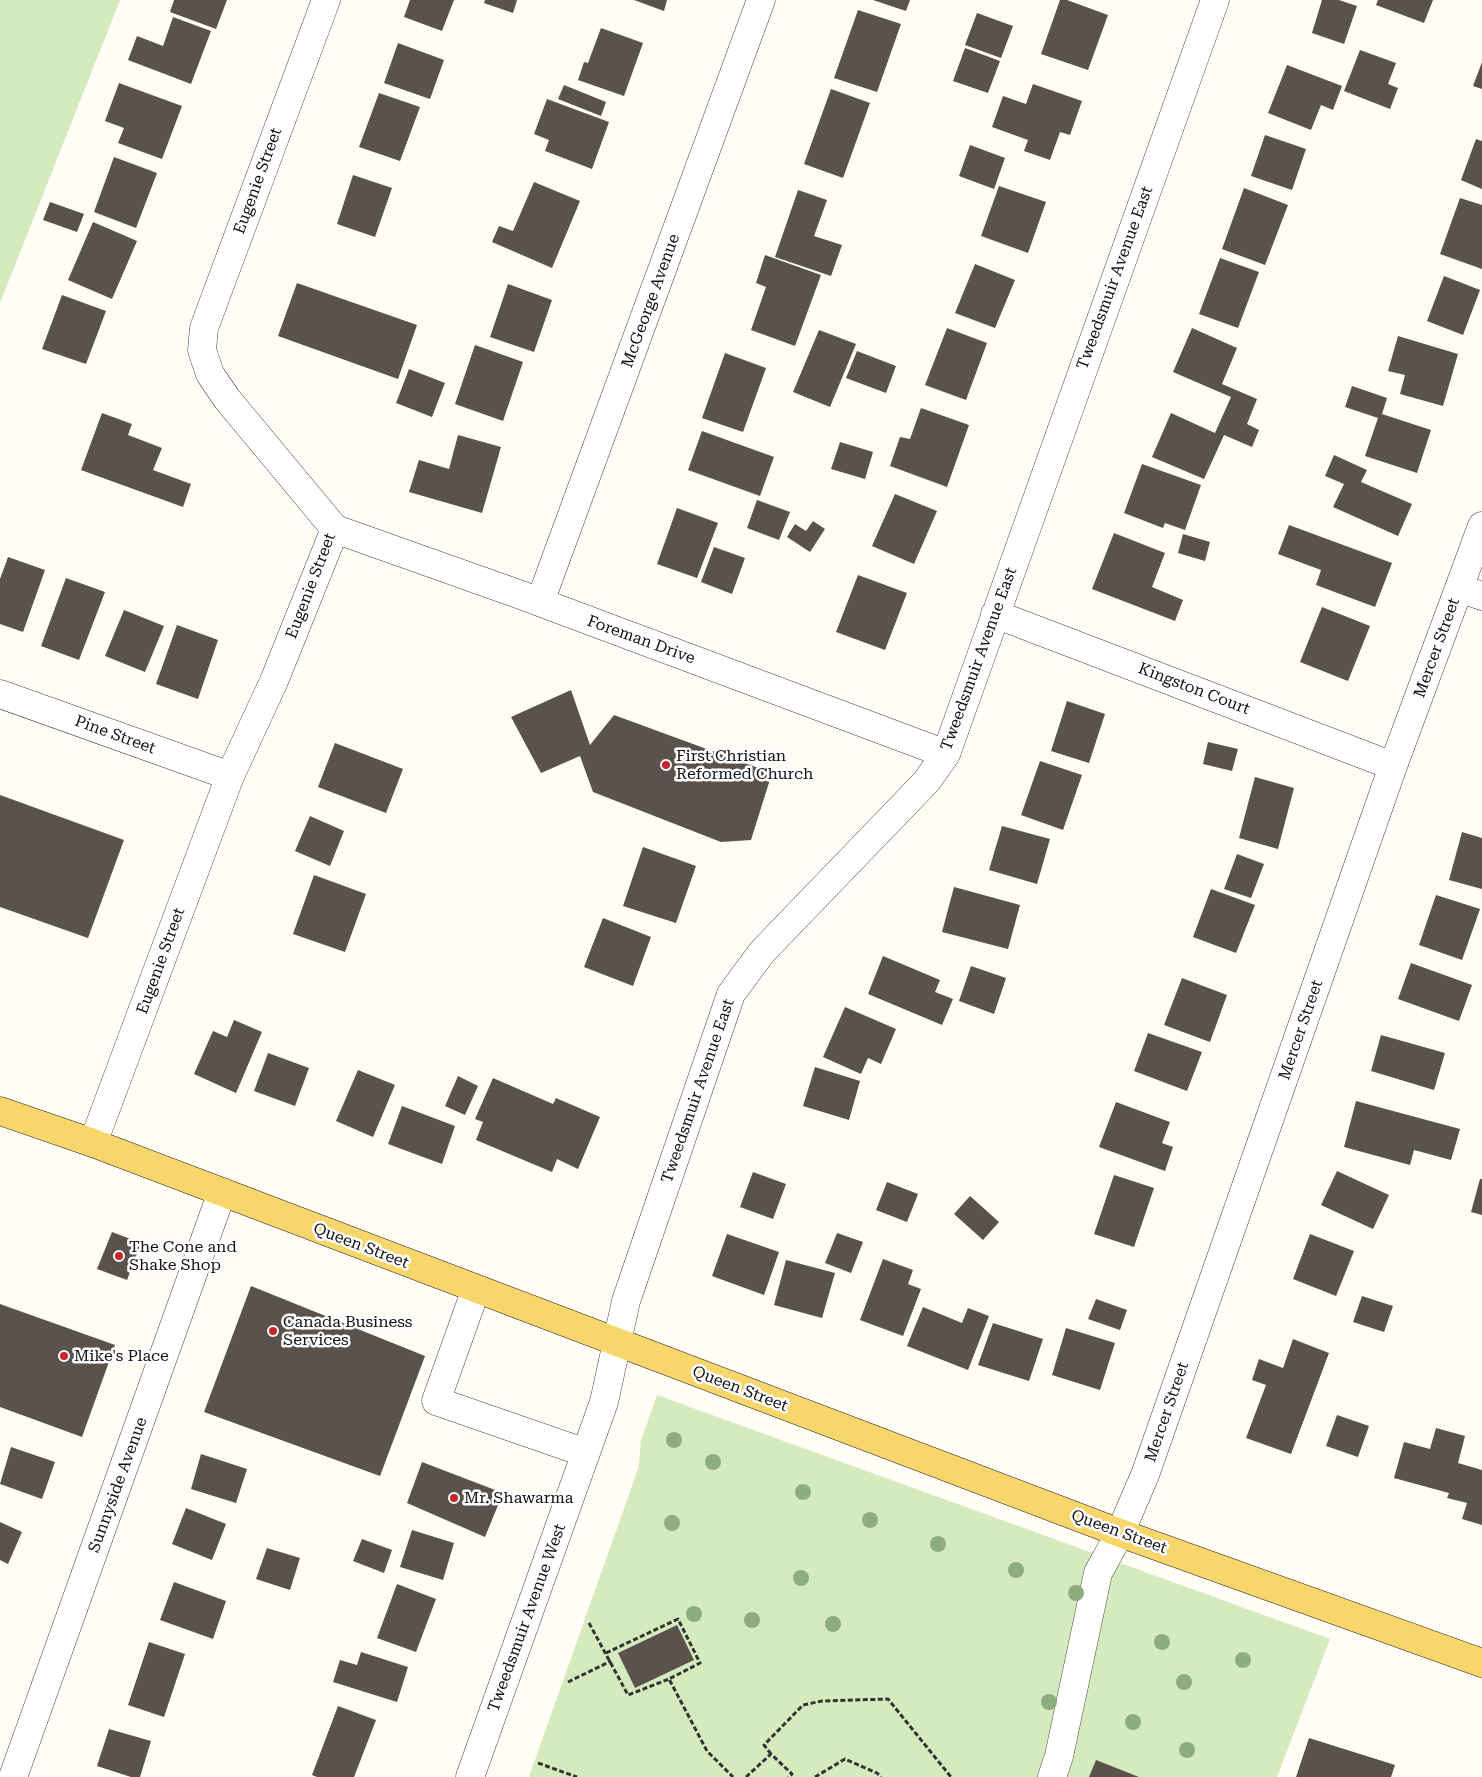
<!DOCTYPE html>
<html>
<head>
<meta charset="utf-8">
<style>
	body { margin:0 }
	canvas { display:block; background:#fffdf5 }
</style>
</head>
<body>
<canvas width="1482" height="1777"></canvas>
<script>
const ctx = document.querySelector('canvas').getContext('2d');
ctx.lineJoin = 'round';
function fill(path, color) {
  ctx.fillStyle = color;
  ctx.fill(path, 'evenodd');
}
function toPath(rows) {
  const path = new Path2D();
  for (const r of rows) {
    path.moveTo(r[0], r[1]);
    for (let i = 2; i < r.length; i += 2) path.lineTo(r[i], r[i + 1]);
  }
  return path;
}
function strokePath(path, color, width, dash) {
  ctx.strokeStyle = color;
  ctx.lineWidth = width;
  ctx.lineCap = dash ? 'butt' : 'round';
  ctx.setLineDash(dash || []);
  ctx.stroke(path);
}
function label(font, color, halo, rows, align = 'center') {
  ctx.font = font + ' "Roboto Serif",serif';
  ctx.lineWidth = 5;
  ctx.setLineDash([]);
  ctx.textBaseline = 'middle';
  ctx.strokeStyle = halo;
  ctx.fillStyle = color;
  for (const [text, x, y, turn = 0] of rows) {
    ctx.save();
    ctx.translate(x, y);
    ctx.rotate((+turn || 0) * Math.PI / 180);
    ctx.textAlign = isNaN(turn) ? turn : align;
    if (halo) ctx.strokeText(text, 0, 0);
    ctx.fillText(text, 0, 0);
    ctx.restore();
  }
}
const green = toPath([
	[0,0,120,0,0,303],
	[657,1395,1330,1639,1277,1777,529,1777,639,1466,641,1440]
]);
const building = toPath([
	[174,0,227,0,216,29,170,12],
	[410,0,454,0,442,31,404,17],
	[485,0,517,0,513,13,484,3],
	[634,0,667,0,664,11],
	[873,0,910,0,906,11],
	[1060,0,1067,0,1108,15,1088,70,1041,54],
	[1322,0,1339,0,1357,6,1344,44,1312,33],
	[1378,0,1433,0,1424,23,1376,5],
	[858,10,901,24,877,92,834,78],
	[977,13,1013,26,1001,58,965,45],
	[173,17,211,31,191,84,128,60,137,36,163,46],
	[601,28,643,43,624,96,578,80,584,62,588,63],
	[398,43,444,60,430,99,384,83],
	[965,48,1000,61,988,93,953,81],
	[1360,50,1396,63,1388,84,1398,88,1390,109,1344,91],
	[1482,62,1482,89,1473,86],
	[1287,65,1342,86,1333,110,1321,105,1311,130,1268,113],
	[119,83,182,106,162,159,118,143,124,128,105,121],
	[1033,84,1082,101,1070,135,1060,132,1050,160,1024,151,1028,140,992,127,1003,96,1026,104],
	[564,85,606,102,601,116,558,99],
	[831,89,870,103,843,178,804,164],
	[379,93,420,107,400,161,359,147],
	[547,99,609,122,592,169,545,151,549,140,534,134],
	[1265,135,1306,149,1292,190,1251,176],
	[1476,139,1482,141,1482,189,1461,180],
	[970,145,1005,158,994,189,959,176],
	[114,157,157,173,136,228,94,212],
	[353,175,392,188,375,237,337,224],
	[534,182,580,201,552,268,492,242,499,226,513,231],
	[999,186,1046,202,1028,253,981,236],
	[1244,188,1288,205,1265,265,1222,249],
	[798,190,827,200,814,236,842,245,831,276,775,257],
	[1460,198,1482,205,1482,269,1440,254],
	[50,202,84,214,77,232,43,220],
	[93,222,137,241,112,299,68,280],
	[765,255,821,275,795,346,751,330,766,287,756,283],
	[1220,258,1259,272,1238,328,1199,314],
	[975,264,1015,280,995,328,955,313],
	[1444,276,1480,290,1463,335,1427,321],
	[297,283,417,325,398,379,278,336],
	[508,284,552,300,534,352,490,337],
	[62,295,106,311,86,364,42,349],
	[947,328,987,343,966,400,925,385],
	[1192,328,1237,348,1222,384,1257,399,1247,424,1259,430,1252,447,1224,435,1204,479,1152,457,1171,413,1215,433,1231,397,1173,372],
	[819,330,856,344,830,407,793,392],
	[1398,336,1458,354,1443,406,1400,394,1405,375,1388,371],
	[475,345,523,362,503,421,455,404],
	[857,351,896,366,886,393,846,378],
	[725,353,766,368,743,432,702,418],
	[409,369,445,383,432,417,396,403],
	[1352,386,1387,398,1382,414,1431,430,1417,473,1365,456,1378,418,1345,407],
	[921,408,969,425,947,487,890,466,900,437,910,439],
	[102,413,132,424,128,435,162,448,153,470,191,484,183,507,81,470],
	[702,431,774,457,760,496,688,470],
	[458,435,501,447,482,513,409,492,419,460,449,469],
	[840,442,873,452,865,479,831,469],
	[1334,455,1367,470,1361,482,1412,504,1398,536,1333,507,1344,484,1325,476],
	[1142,464,1201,485,1185,530,1165,523,1163,528,1124,513],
	[895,494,937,511,914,564,872,546],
	[757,500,790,512,779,540,747,528],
	[677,508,718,523,697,578,657,564],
	[813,521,825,529,810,552,787,537,795,524,806,531],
	[1289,525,1392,563,1375,607,1316,585,1321,570,1278,554],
	[1114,533,1165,553,1152,587,1183,600,1175,621,1092,589],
	[1183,534,1210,542,1205,561,1178,553],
	[714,547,745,558,732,594,701,582],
	[8,557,45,570,23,632,0,624,0,579],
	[858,575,907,593,885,650,836,632],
	[66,578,105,592,79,660,41,646],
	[1322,607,1370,626,1348,681,1300,662],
	[124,610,164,626,145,672,105,656],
	[177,625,218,640,198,699,156,684],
	[571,690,590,745,614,715,772,773,751,840,721,842,593,792,580,756,541,773,511,717],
	[1067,701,1105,714,1089,763,1051,751],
	[1208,742,1238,749,1232,771,1203,764],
	[335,743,403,769,386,813,318,787],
	[1040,761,1082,775,1063,830,1021,815],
	[1255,777,1294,788,1278,849,1239,838],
	[0,795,124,840,88,938,0,907],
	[310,816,344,831,330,866,295,851],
	[1002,826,1050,839,1037,884,989,870],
	[1462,832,1482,838,1482,889,1449,880],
	[643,847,696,866,676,923,623,906],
	[1237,854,1264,864,1251,898,1224,889],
	[314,875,366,894,345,952,293,934],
	[954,887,1020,905,1008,949,942,932],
	[1211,889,1255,905,1236,953,1193,937],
	[1436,895,1480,909,1462,960,1419,945],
	[603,918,651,937,633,986,584,967],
	[883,956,940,980,935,992,953,999,942,1025,868,994],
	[1411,963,1472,985,1459,1021,1398,999],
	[971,966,1006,978,994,1014,959,1001],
	[1182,978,1227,995,1210,1042,1164,1025],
	[845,1007,896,1029,881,1064,868,1058,861,1074,823,1057],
	[234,1020,262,1032,236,1093,194,1074,213,1031,227,1037],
	[1148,1033,1202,1052,1187,1091,1134,1071],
	[1381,1035,1445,1053,1434,1090,1371,1071],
	[268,1053,309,1068,295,1106,254,1091],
	[815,1067,860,1081,849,1120,803,1106],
	[358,1070,395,1085,373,1137,336,1121],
	[458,1076,478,1086,465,1115,445,1106],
	[493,1078,553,1104,556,1098,600,1117,578,1169,557,1159,552,1172,476,1140,483,1122,475,1119],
	[1356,1101,1460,1129,1451,1160,1414,1150,1410,1165,1344,1147],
	[1116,1102,1170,1122,1162,1143,1173,1147,1165,1171,1099,1147],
	[402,1106,455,1126,442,1164,388,1144],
	[1337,1171,1389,1195,1373,1229,1321,1205],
	[753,1172,786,1184,773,1219,740,1207],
	[1114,1175,1154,1188,1134,1247,1094,1234],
	[1480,1179,1482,1179,1482,1215,1471,1212],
	[887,1182,918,1194,907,1222,876,1210],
	[970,1196,999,1222,983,1240,954,1214],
	[112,1232,141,1243,127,1280,97,1269],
	[837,1233,863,1242,851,1273,825,1263],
	[727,1234,779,1252,764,1295,712,1276],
	[1310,1234,1354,1251,1336,1296,1293,1279],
	[883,1259,913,1270,908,1284,921,1289,903,1336,860,1320],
	[786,1260,835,1273,822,1318,774,1305],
	[251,1286,425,1356,380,1476,204,1412],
	[1362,1296,1393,1306,1384,1332,1353,1322],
	[1096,1299,1127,1310,1120,1330,1088,1319],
	[0,1304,115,1345,82,1437,0,1407],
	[923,1307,962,1323,968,1308,989,1316,968,1370,907,1346],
	[993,1323,1043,1339,1029,1381,978,1365],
	[1066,1328,1115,1343,1100,1390,1052,1375],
	[1293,1339,1329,1353,1291,1454,1246,1438,1266,1385,1252,1380,1259,1359,1283,1368],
	[1337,1415,1369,1426,1358,1457,1326,1446],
	[1436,1428,1465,1436,1458,1463,1482,1470,1482,1525,1462,1519,1467,1503,1447,1498,1449,1493,1394,1478,1404,1442,1430,1449],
	[11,1447,55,1462,42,1499,0,1484],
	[201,1454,247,1469,236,1503,191,1489],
	[422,1462,503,1493,485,1537,407,1503],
	[186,1508,226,1524,212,1560,172,1544],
	[0,1522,22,1532,8,1564,0,1560],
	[412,1530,454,1543,443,1580,400,1567],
	[362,1539,392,1550,384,1573,353,1561],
	[267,1548,300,1558,290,1590,256,1579],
	[174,1582,226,1601,213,1639,160,1620],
	[397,1584,436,1599,416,1652,377,1638],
	[677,1625,694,1660,635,1688,618,1653],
	[149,1642,185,1654,164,1717,128,1705],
	[361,1652,408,1667,397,1702,333,1682,340,1660,357,1665],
	[338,1706,376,1720,354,1777,317,1777,312,1775],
	[109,1729,151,1741,140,1777,131,1777,97,1766],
	[1309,1738,1395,1765,1391,1777,1296,1777],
	[1096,1760,1139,1777,1089,1777]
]);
const path = toPath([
	[589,1623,628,1695,669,1679],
	[606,1653,678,1619,700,1663,669,1679,707,1751,733,1777],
	[568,1682,611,1661],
	[771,1754,764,1745,803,1705,822,1701,888,1699,951,1777],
	[538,1763,577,1777],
	[746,1777,771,1754,792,1774,788,1777],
	[815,1777,845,1759,877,1773,881,1777]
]);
const minor = toPath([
	[326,0,204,328,202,350,210,374,227,399,335,529,521,595,946,754],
	[1459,588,1482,596],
	[540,602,761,0],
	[995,614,1393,766],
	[0,694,230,776],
	[93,1143,230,776,274,681,335,529],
	[476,1289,436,1401,586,1453],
	[13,1777,222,1192],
	[470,1777,604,1402,626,1301,731,994,762,952,926,782,946,754,1215,0],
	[1052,1777,1059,1756,1098,1573,1120,1533,1145,1475,1393,766,1482,526]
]);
const major = toPath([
	[0,1111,93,1143,1120,1533,1482,1663]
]);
const trees = [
	[674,1440],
	[713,1462],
	[803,1492],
	[870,1520],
	[672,1523],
	[938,1544],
	[1016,1570],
	[801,1578],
	[1076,1593],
	[694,1614],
	[752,1620],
	[833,1624],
	[1162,1642],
	[1243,1660],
	[1184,1682],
	[1049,1702],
	[1133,1722],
	[1187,1750]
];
const markers = [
	[666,765,5,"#c4262e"],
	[119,1256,5,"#c4262e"],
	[273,1331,5,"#c4262e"],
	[64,1356,5,"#c4262e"],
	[454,1498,5,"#c4262e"]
];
const streetNames = [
	["Eugenie Street",258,181,-70],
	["Tweedsmuir Avenue East",1115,278,-70],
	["McGeorge Avenue",651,301,-70],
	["Eugenie Street",311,586,-69],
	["Foreman Drive",641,640,20],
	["Mercer Street",1437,648,-70],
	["Tweedsmuir Avenue East",979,659,-70],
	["Kingston Court",1194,689,21],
	["Pine Street",115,735,20],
	["Eugenie Street",161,961,-70],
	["Mercer Street",1301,1030,-71],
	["Tweedsmuir Avenue East",698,1091,-71],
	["Queen Street",361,1246,21],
	["Queen Street",740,1389,21],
	["Mercer Street",1167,1412,-71],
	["Sunnyside Avenue",118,1485,-70],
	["Queen Street",1119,1532,20],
	["Tweedsmuir Avenue West",527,1618,-70]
];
const poiNames = [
	["First Christian",676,756],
	["Reformed Church",676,774],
	["The Cone and",129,1247],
	["Shake Shop",129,1265],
	["Canada Business",283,1322],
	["Services",283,1340],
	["Mike's Place",74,1356],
	["Mr. Shawarma",464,1498]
];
fill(green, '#d5ebbd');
fill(building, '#5a524d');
strokePath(minor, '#444', 29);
strokePath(major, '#222', 29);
strokePath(path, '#333', 3, [5, 2.5]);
strokePath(minor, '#fff', 28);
strokePath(major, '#f9d66b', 28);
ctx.fillStyle = '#8dad7f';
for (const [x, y] of trees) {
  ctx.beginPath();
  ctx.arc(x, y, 8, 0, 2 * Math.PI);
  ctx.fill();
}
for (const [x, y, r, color] of markers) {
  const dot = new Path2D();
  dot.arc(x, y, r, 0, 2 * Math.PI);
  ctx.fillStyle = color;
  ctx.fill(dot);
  strokePath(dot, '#fff', 2);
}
label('16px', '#111', '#fff', streetNames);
label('16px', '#111', '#fff', poiNames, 'left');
</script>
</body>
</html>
